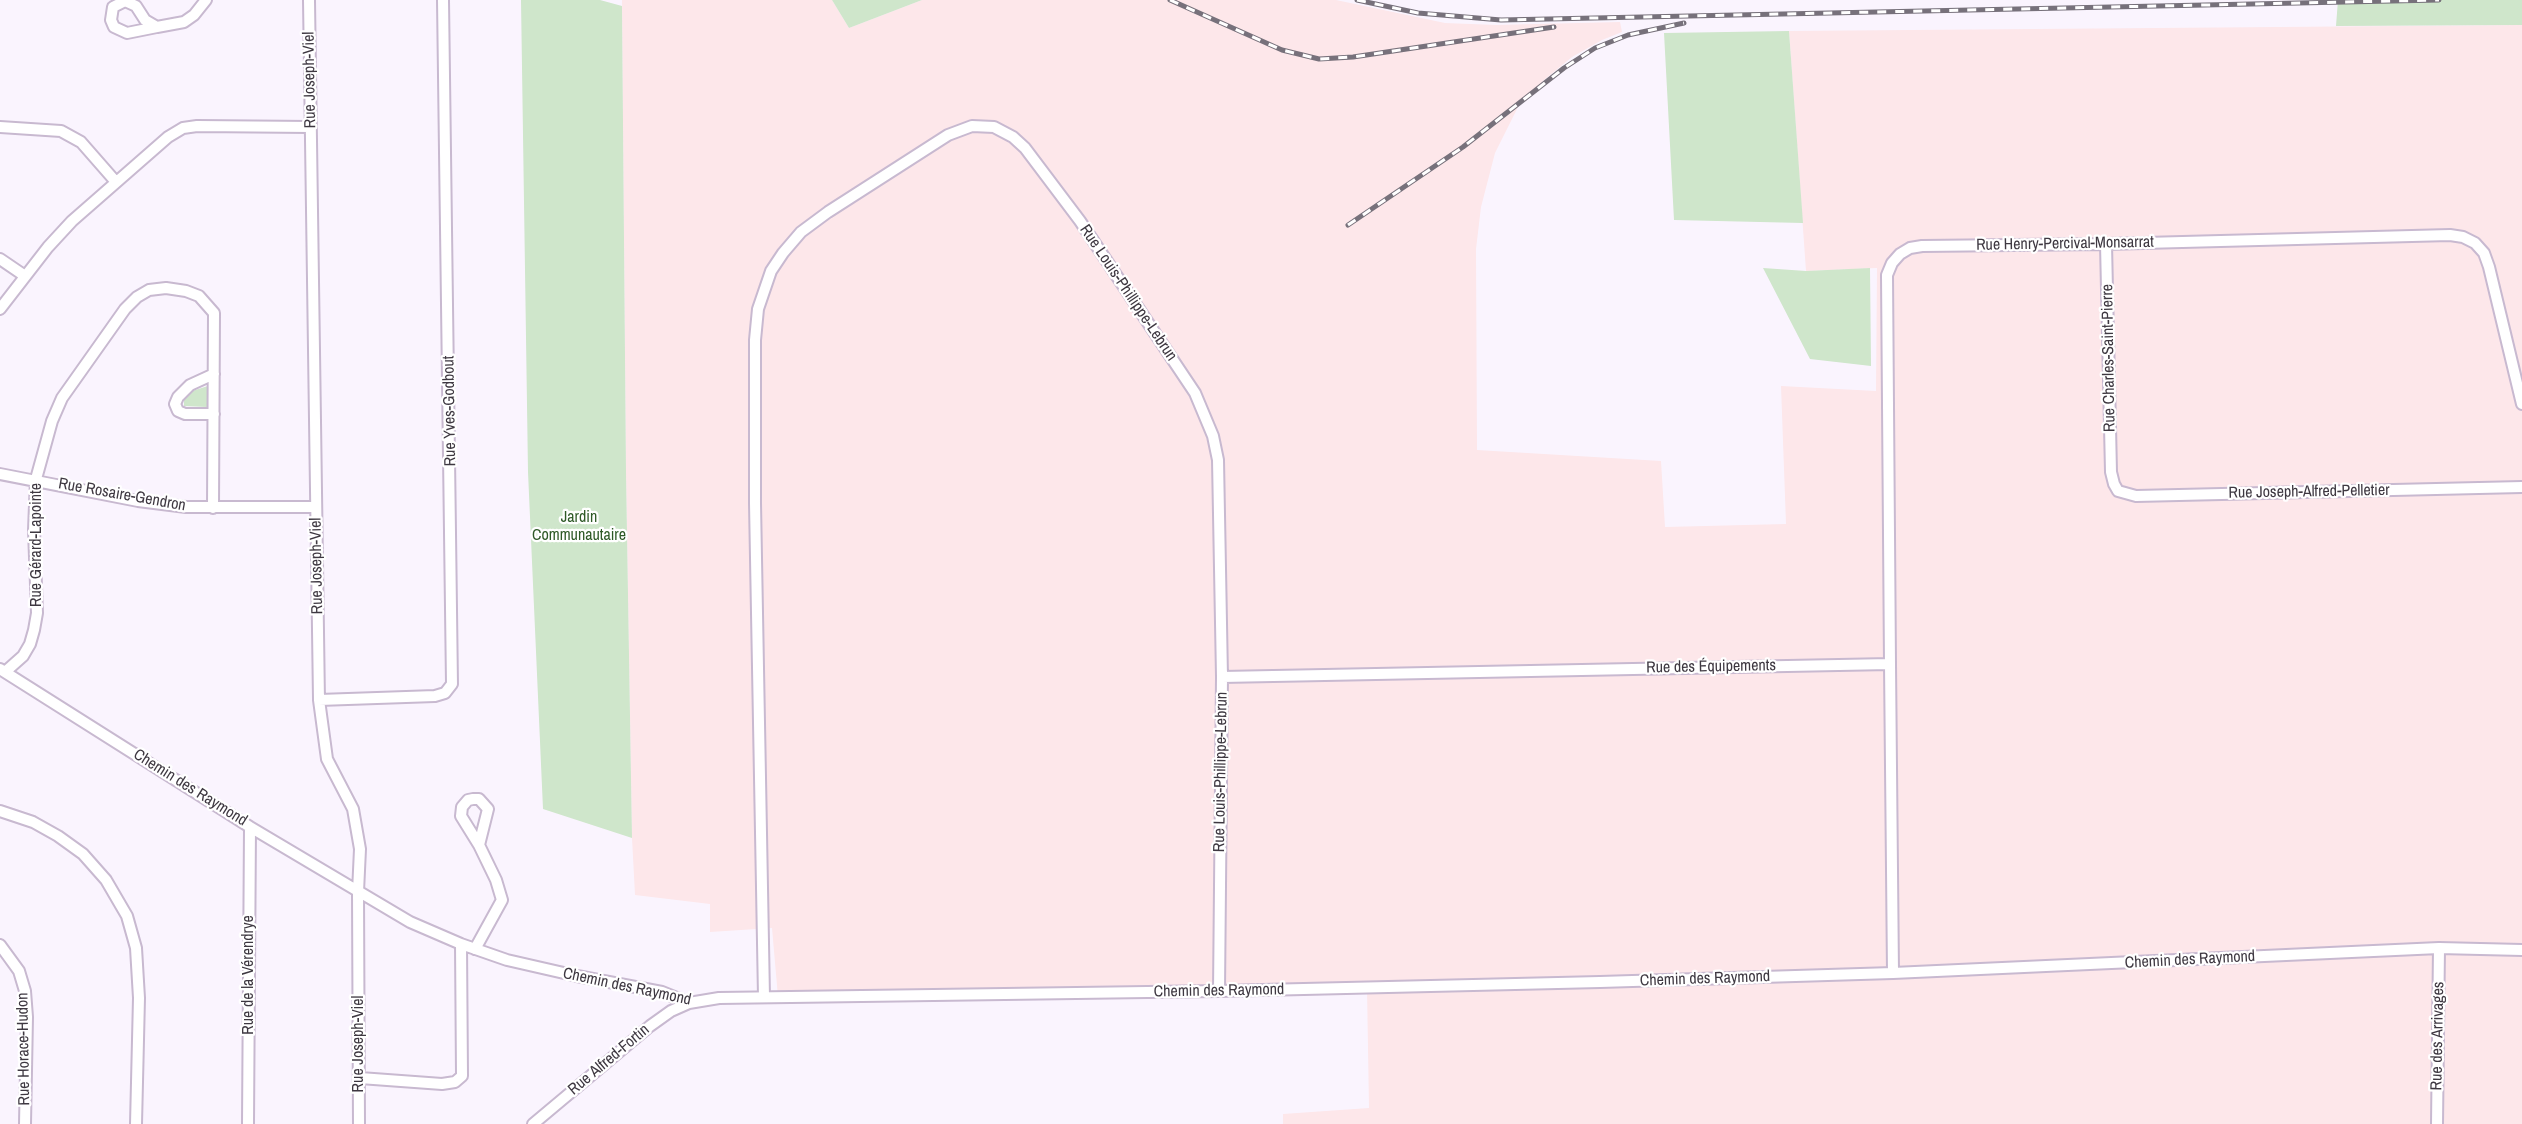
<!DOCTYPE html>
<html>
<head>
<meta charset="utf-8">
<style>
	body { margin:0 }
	canvas { display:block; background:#faf4fe }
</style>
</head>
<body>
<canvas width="2522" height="1124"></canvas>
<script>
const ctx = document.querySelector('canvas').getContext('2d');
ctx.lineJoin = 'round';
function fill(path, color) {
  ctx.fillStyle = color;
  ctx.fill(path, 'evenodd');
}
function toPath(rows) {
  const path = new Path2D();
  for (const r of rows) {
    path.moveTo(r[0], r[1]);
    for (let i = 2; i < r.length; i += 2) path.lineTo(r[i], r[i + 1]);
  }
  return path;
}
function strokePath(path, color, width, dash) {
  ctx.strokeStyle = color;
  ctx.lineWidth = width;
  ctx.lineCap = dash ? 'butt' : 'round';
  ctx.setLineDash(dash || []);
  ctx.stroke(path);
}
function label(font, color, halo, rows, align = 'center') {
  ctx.font = font + ' "Archivo Narrow",sans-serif';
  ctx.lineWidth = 4.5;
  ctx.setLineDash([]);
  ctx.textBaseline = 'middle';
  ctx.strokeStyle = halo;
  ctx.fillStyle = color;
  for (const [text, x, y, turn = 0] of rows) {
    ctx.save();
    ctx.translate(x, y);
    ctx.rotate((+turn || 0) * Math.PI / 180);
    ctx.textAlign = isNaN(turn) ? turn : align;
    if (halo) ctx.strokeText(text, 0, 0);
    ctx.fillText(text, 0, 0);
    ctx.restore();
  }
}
const industrial = toPath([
	[622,0,832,0,849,28,922,0,1336,0,1445,23,1496,25,1620,22,1622,32,1602,40,1572,57,1544,80,1518,107,1495,153,1481,207,1476,249,1477,450,1661,461,1665,527,1786,524,1781,386,1876,391,1877,268,1806,271,1789,31,2522,25,2522,1124,1283,1124,1283,1114,1369,1108,1367,988,778,997,772,928,710,932,710,904,635,895,632,838,626,472]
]);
const green = toPath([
	[521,0,600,0,622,6,626,472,632,838,543,809,528,472],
	[832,0,922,0,849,28],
	[2338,0,2522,0,2522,25,2336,26],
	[1789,31,1803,223,1674,220,1664,33],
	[1763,268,1806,271,1870,268,1871,366,1810,359],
	[208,386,207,407,184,406,184,400,192,391]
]);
const minor = toPath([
	[309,0,319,700,327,759,353,809,360,849,358,892,359,1124],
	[125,1,136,6,145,20,157,27,127,33,114,27,111,20,113,7,125,1],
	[157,27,184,22,194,15,206,0],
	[0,127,61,131,81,142,116,182],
	[2106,244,2111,472,2114,484,2118,491,2136,496,2522,487],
	[0,259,25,276],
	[0,309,48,247,72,221,168,137,183,128,197,126,311,127],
	[214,374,190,385,178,397,175,404,178,411,185,414,214,414],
	[0,474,138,501,186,507,316,507],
	[1890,664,1887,275,1892,263,1900,254,1910,248,1922,246,2106,244,2450,235,2463,237,2475,243,2484,253,2489,267,2522,404],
	[0,669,250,827,410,922,461,944,507,960,577,976,662,992,689,1003,719,998,1219,991,1600,982,1893,973,2439,948,2522,950],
	[5,672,23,656,30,644,34,630,37,613,34,530,36,479,52,421,62,398,125,309,137,297,149,290,166,288,186,291,199,296,214,313,213,508],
	[1222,677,1890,664,1893,973],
	[319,700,435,696,445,693,452,684,443,0],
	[0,811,33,822,58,836,83,854,106,880,127,916,136,948,139,998,136,1124],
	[0,945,19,971,25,991,27,1017,25,1124],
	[475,949,502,900,496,880,479,845,461,816,462,807,468,800,473,799,479,799,488,809,479,845],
	[764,997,755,503,755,340,758,309,771,271,783,253,801,232,828,212,948,135,972,126,994,127,1013,137,1025,148,1080,221,1195,393,1213,436,1218,460,1222,677,1219,991],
	[360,1078,442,1084,455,1082,462,1076,461,944],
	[248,1124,250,827],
	[533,1124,650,1026,671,1011,689,1003],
	[2437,1124,2439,948]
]);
const rail = toPath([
	[1170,0,1282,50,1319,59,1353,57,1554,27],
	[1357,0,1418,13,1501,20,2439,0],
	[1348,225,1463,147,1564,68,1595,48,1628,35,1684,23]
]);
const streetNames = [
	["Rue Joseph-Viel",310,80,-91],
	["Rue Henry-Percival-Monsarrat",2065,244,-1],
	["Rue Louis-Phillippe-Lebrun",1128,293,56],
	["Rue Charles-Saint-Pierre",2109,358,-91],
	["Rue Yves-Godbout",450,411,-91],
	["Rue Joseph-Alfred-Pelletier",2309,492,-1],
	["Rue Rosaire-Gendron",122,495,10],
	["Rue Gérard-Lapointe",37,545,-90],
	["Rue Joseph-Viel",317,566,-91],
	["Rue des Équipements",1711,667,-1],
	["Rue Louis-Phillippe-Lebrun",1221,772,-89],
	["Chemin des Raymond",190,788,32],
	["Chemin des Raymond",2190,960,-3],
	["Rue de la Vérendrye",249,975,-90],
	["Chemin des Raymond",1705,979,-2],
	["Chemin des Raymond",627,987,12],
	["Chemin des Raymond",1219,991,-1],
	["Rue des Arrivages",2438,1036,-89],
	["Rue Joseph-Viel",359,1044,-90],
	["Rue Horace-Hudon",24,1049,-91],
	["Rue Alfred-Fortin",609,1060,-40]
];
const parkNames = [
	["Jardin",579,518],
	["Communautaire",579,536]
];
fill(industrial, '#fde7ea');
fill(green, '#cfe6cb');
strokePath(minor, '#c8b9d0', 14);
strokePath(minor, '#fff', 10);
strokePath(rail, '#77717b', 5);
strokePath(rail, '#fff', 3, [9]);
label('16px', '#3e3841', '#fff', streetNames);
label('16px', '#2e5926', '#fff', parkNames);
</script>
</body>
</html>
